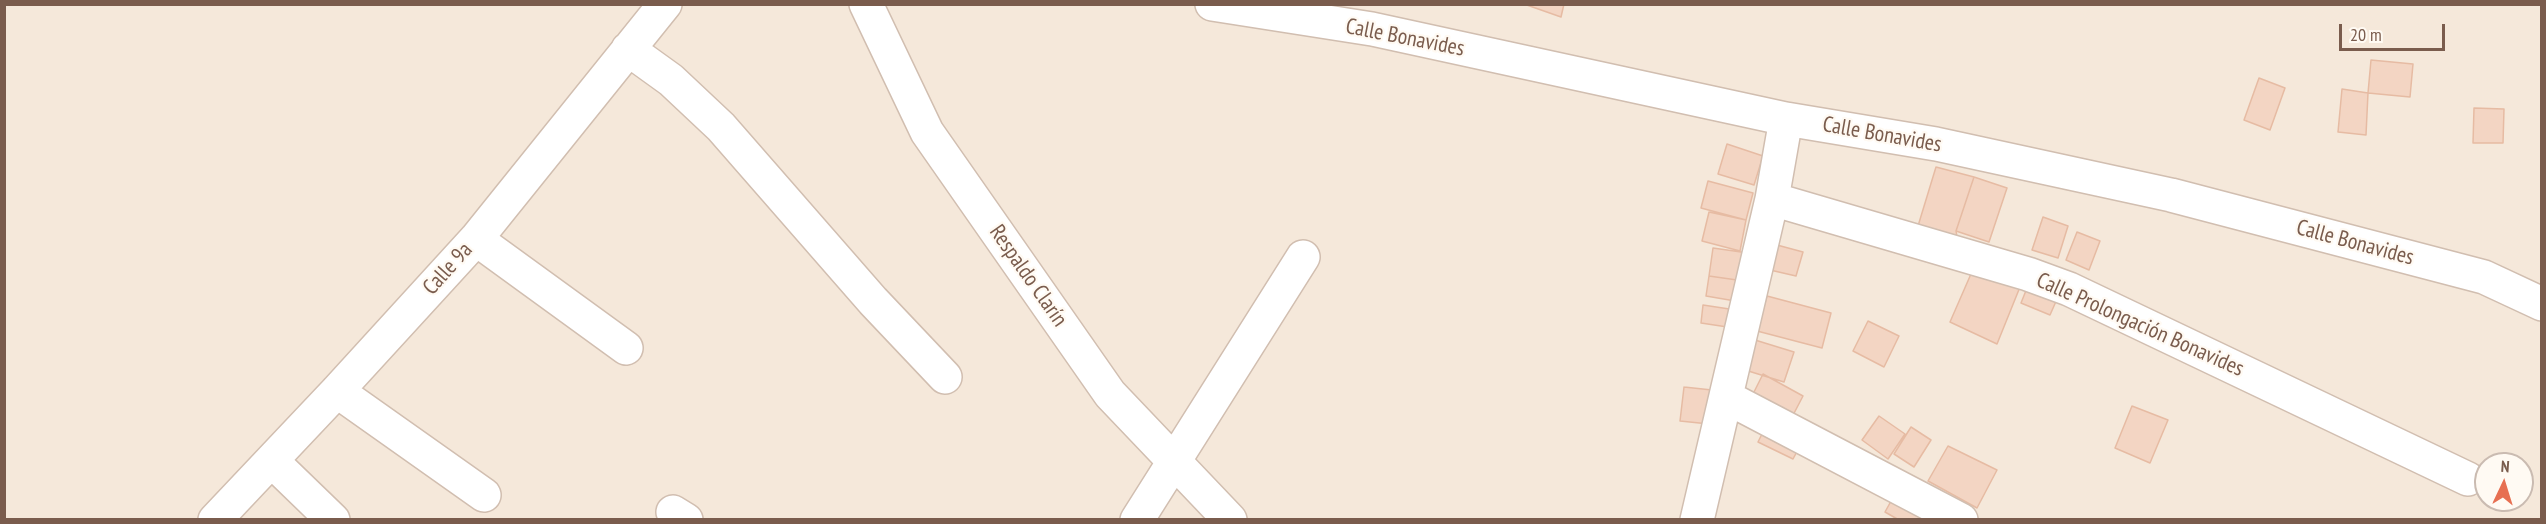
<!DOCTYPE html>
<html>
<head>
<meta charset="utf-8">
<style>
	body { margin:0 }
	#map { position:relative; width:2546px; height:524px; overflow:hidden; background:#fdf6ec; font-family:"PT Sans Narrow",sans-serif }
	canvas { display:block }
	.frame { position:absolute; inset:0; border:6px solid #7a5c4d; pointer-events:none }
	.north { position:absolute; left:2474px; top:452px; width:60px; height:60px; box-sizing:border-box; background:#fffaf3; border:2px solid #cabbb1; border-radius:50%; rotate:4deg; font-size:16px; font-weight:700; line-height:24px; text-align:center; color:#7a5c4d }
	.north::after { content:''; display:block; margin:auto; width:21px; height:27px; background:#e76f51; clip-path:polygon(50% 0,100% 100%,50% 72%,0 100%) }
	.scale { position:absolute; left:2339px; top:24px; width:106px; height:27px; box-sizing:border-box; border:3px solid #7a5c4d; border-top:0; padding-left:8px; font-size:18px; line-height:21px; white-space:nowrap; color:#7a5c4d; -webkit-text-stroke:4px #fffaf3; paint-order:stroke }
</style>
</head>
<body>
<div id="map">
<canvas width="2546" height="524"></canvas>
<div class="frame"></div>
<div class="north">N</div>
<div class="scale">20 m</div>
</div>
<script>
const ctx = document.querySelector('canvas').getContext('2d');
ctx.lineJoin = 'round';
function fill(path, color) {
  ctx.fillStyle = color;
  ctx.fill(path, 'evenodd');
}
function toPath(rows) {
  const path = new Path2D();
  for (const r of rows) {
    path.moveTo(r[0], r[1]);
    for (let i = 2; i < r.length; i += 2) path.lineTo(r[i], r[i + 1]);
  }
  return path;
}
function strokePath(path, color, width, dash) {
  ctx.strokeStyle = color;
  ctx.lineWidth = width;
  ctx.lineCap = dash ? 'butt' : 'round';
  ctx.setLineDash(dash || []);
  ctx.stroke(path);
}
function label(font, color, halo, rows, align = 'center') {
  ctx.font = font + ' "PT Sans Narrow",sans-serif';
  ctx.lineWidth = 4.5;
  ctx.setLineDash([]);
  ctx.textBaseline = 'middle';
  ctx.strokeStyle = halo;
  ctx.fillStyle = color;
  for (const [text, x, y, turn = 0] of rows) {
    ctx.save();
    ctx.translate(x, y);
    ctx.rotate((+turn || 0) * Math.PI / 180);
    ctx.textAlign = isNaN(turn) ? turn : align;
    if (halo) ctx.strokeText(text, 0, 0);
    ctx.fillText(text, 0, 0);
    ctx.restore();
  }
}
const residential = toPath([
	[4,5,2541,5,2541,519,5,519],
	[2486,464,2522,464,2522,500,2486,500]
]);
const building = toPath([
	[1524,4,1564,4,1561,17,1524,4],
	[2371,60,2413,64,2410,97,2368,93,2371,60],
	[2259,78,2285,88,2270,130,2244,120,2259,78],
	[2342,89,2368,93,2366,135,2338,132,2342,89],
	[2474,108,2504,109,2503,143,2473,143,2474,108],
	[1727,144,1763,156,1754,185,1718,174,1727,144],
	[1936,167,1974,177,1956,231,1957,237,1918,226,1936,167],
	[1974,177,2007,188,1989,242,1956,231,1974,177],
	[1708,181,1753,193,1746,220,1701,208,1708,181],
	[1709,212,1746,220,1740,251,1702,241,1709,212],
	[2043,217,2068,226,2058,258,2032,250,2043,217],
	[2077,232,2100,241,2089,270,2066,260,2077,232],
	[1777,245,1803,252,1796,276,1770,270,1777,245],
	[1713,248,1748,253,1744,281,1709,276,1713,248],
	[1974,267,2020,287,1997,344,1950,322,1974,267],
	[1709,276,1744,281,1741,302,1706,296,1709,276],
	[2031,278,2061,290,2050,315,2021,303,2031,278],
	[1767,296,1831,313,1822,348,1757,331,1767,296],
	[1703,305,1736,310,1734,328,1701,323,1703,305],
	[1868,321,1899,336,1884,367,1853,351,1868,321],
	[1755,340,1794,352,1784,382,1745,370,1755,340],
	[1763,374,1803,396,1791,419,1751,398,1763,374],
	[1684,387,1712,390,1709,424,1680,421,1684,387],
	[2132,406,2168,420,2150,463,2115,448,2132,406],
	[1879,416,1905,434,1888,459,1862,440,1879,416],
	[1766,426,1801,444,1793,459,1758,442,1766,426],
	[1911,427,1931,440,1914,467,1894,454,1911,427],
	[1948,446,1997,470,1977,508,1928,481,1948,446],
	[1896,492,1932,520,1899,520,1885,512,1896,492]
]);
const minor = toPath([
	[866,4,927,132,1110,394,1230,520],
	[1212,4,1372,29,1786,119,1936,144,2171,195,2484,277,2542,304],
	[628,49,671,80,721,127,873,301,945,377],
	[1786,119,1772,199,2028,274,2069,289,2468,479],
	[476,239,626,348],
	[337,391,484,495],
	[1726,397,1961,520],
	[272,461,333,520],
	[673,512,686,520],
	[215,520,337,391,476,239,665,4],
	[1137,520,1303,257],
	[1697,520,1772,199]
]);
const streetNames = [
	["Calle Bonavides",1405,38,11],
	["Calle Bonavides",1882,135,10],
	["Calle Bonavides",2355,243,15],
	["Calle 9a",448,269,-48],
	["Respaldo Clarín",1028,276,55],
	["Calle Prolongación Bonavides",2140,325,24]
];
fill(residential, '#f5e8da');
fill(building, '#f3d5c3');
strokePath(building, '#e6bba3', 1.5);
strokePath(minor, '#d1beb0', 36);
strokePath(minor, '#fff', 33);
label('22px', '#7a5c4d', '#fffaf3', streetNames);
</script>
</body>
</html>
